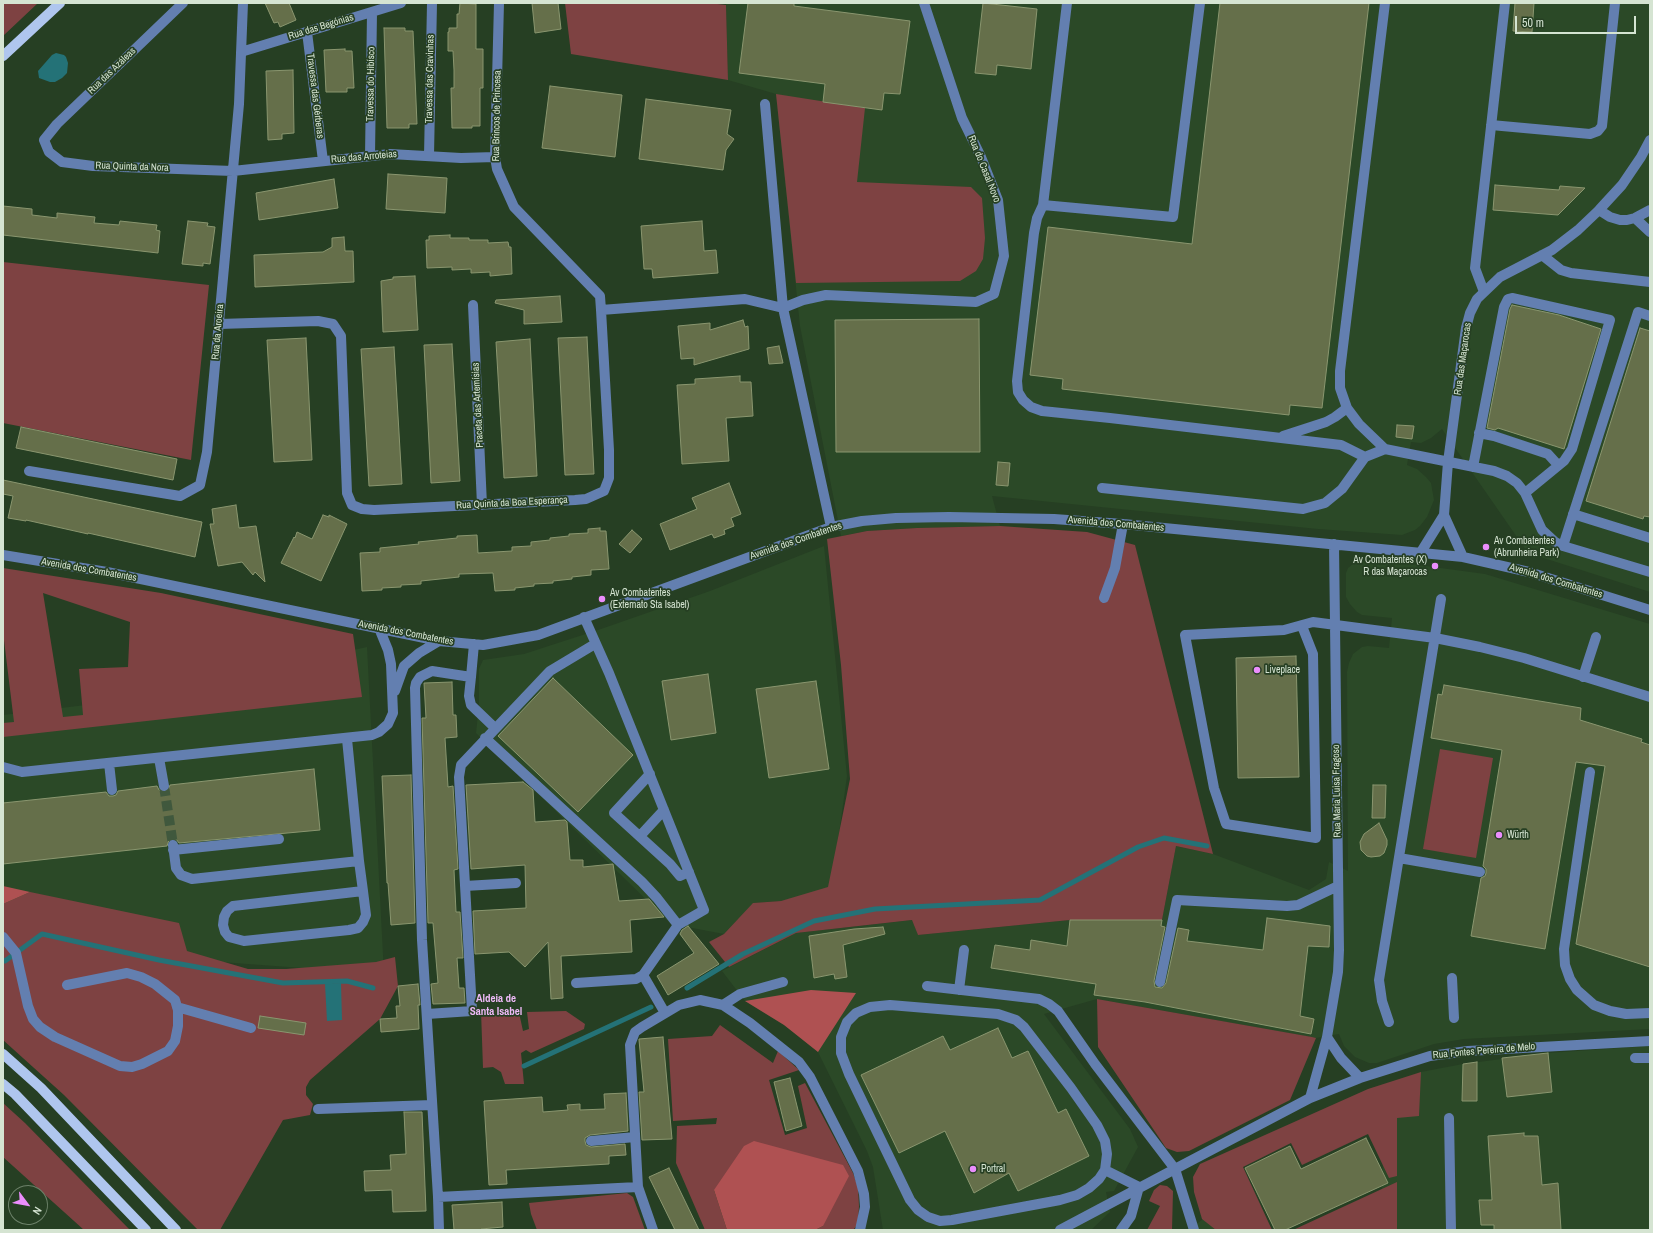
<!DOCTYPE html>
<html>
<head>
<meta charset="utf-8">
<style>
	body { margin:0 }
	#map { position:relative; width:1653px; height:1233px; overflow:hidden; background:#263f23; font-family:"Archivo Narrow",sans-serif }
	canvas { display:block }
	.frame { position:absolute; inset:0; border:4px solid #d5e4d2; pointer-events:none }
	.north { position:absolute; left:8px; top:1185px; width:40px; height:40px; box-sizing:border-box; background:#263f23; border:1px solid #6c8169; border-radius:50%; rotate:122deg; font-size:11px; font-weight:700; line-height:16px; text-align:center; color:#d5e4d2 }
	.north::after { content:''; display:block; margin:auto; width:14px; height:18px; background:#eb8dfc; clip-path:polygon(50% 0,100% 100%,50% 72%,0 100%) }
	.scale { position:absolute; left:1515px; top:16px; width:121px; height:18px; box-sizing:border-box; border:2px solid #d5e4d2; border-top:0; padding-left:5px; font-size:12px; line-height:14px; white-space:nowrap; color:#d5e4d2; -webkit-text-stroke:3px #263f23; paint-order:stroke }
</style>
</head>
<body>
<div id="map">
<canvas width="1653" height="1233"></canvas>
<div class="frame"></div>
<div class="north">N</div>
<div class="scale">50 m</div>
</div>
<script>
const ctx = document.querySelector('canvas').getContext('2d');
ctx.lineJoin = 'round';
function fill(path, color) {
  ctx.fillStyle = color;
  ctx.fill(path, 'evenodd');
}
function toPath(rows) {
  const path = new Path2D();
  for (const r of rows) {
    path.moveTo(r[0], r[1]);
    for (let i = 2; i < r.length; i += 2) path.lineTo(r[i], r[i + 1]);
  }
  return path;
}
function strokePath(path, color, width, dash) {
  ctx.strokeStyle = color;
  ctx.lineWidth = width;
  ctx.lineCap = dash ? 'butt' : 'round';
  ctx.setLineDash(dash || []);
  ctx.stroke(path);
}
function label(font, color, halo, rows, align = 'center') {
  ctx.font = font + ' "Archivo Narrow",sans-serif';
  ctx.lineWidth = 3.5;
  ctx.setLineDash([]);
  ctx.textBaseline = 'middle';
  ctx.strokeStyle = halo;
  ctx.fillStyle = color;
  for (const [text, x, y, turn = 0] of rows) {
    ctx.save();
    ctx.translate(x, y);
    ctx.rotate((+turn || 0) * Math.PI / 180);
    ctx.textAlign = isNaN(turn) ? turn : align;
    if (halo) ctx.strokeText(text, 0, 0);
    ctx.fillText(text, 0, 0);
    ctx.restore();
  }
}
const built = toPath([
	[726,3,1650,3,1650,592,1528,553,1442,429,1431,438,1421,443,1411,442,1407,465,1417,469,1426,477,1431,483,1434,500,1427,517,1420,526,1415,530,1402,535,1318,529,992,496,1000,526,917,528,867,531,841,536,800,326,776,94,728,80],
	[824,546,847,776,831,891,781,901,754,903,724,934,671,924,476,733,479,704,479,669,483,660,524,654,601,629,710,591],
	[1358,560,1365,560,1411,564,1485,574,1650,624,1650,1029,1464,1039,1434,1044,1377,1063,1369,1063,1355,1057,1344,1046,1339,1034,1316,1038,1097,999,1044,1014,1130,1129,1138,1147,1114,1191,1106,1192,1110,1212,1091,1230,883,1230,873,1167,867,1151,818,1052,784,1025,745,1001,722,971,796,933,913,920,918,935,1070,920,1162,920,1176,846,1213,854,1309,890,1326,879,1329,862,1348,871,1347,672,1349,663,1353,654,1362,647,1368,646,1389,648,1392,618,1362,615,1357,612,1350,604,1346,597,1346,573,1348,568],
	[367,647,384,974,180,959,3,908,3,715,127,700],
	[1650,1046,1650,1230,1380,1230,1386,1088,1421,1072,1463,1064,1548,1053],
	[1206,1217,1230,1230,1188,1230]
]);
const green = toPath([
	[3,3,38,3,3,36],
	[565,3,709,3,726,5,728,80,571,54],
	[776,94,865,108,857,182,971,187,982,198,985,238,983,259,976,271,960,281,796,283],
	[3,262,209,285,191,460,3,423],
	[1000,526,1087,532,1135,545,1213,854,1176,846,1162,920,1070,920,918,935,912,920,796,933,729,967,709,942,724,934,753,903,781,901,828,887,850,779,841,665,827,539,867,531,917,528],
	[3,568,161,593,353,634,362,697,3,737,3,723,14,722,3,632],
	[43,593,130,622,128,667,79,669,83,715,63,717],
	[1440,749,1493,758,1476,858,1423,849],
	[30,892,179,923,187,951,248,969,286,969,376,962,395,957,398,986,380,1019,310,1080,306,1087,306,1095,313,1104,310,1115,283,1120,220,1230,198,1230,64,1095,3,1040,3,904],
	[1097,999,1312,1037,1316,1038,1290,1100,1189,1151,1177,1152,1166,1148,1098,1047],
	[518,1008,523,1031,529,1029,527,1012,566,1011,585,1024,584,1029,531,1053,526,1050,521,1053,524,1084,505,1084,501,1072,493,1067,483,1068,481,1011],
	[720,1025,773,1063,778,1051,799,1070,769,1080,785,1135,807,1128,798,1086,805,1083,853,1173,858,1187,859,1206,858,1224,853,1230,815,1230,823,1226,714,1190,727,1230,705,1230,676,1163,677,1126,716,1124,717,1118,673,1121,668,1039,712,1036],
	[1421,1072,1419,1116,1397,1118,1397,1176,1389,1178,1368,1134,1302,1165,1291,1143,1243,1167,1272,1230,1216,1230,1202,1219,1194,1192,1193,1177,1200,1164,1368,1089],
	[3,1103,25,1123,130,1230,84,1230,3,1157],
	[1397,1182,1397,1230,1293,1230],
	[1160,1185,1167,1186,1173,1191,1172,1230,1147,1230,1160,1206,1149,1201,1154,1190],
	[627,1193,633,1197,645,1230,537,1230,531,1214,529,1203]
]);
const forest = toPath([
	[3,886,30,892,3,904],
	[811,990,856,993,818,1052,784,1025,745,1001],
	[754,1141,843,1165,849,1176,823,1226,815,1230,727,1230,714,1190,744,1146]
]);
const water = toPath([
	[56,53,64,55,66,57,68,63,67,73,62,78,55,82,50,82,39,78,38,71,52,55],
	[341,983,342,1020,327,1021,325,984]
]);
const stream = toPath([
	[3,960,5,961,42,934,159,960,283,983,347,981,373,988],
	[687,988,743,954,814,921,875,909,1040,900,1138,847,1164,838,1207,846],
	[524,1066,651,1007]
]);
const building = toPath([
	[265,3,289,3,296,20,280,27,278,22,274,23,265,3],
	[460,3,476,4,476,49,483,49,483,88,480,88,480,126,472,126,472,128,452,128,451,88,454,88,454,70,453,51,448,51,448,32,449,32,449,28,457,28,457,14,459,14,460,3],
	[532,3,558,3,561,29,535,33,532,3],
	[748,3,794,3,794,6,910,21,900,94,884,93,882,110,823,102,825,84,739,73,748,3],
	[983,3,1037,9,1031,69,997,65,996,75,975,73,983,3],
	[1220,3,1369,3,1322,408,1290,405,1289,415,1062,389,1063,379,1030,375,1048,227,1192,244,1220,3],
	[1515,3,1534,3,1532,32,1513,31,1515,3],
	[384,28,405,28,405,31,413,31,417,124,409,124,409,128,387,128,384,28],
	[345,49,345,51,352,51,354,88,347,88,347,92,326,92,324,50,345,49],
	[293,70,294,133,282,134,282,139,268,140,266,71,293,70],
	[550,86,622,95,615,157,542,148,550,86],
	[646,99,731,110,727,134,734,139,726,150,723,170,639,159,646,99],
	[388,174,447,178,445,213,386,209,388,174],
	[334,179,338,208,259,220,256,193,334,179],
	[1495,185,1559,190,1560,186,1585,188,1558,215,1493,210,1495,185],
	[3,206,32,209,32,215,57,218,57,213,95,217,94,223,119,225,120,221,157,225,156,230,160,231,158,253,3,235,3,206],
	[188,221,208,223,207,226,215,227,210,264,203,263,203,266,182,264,188,221],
	[702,221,704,251,716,250,718,273,653,278,652,269,644,269,641,226,702,221],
	[450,235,450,238,469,238,469,240,488,240,488,243,508,242,509,247,511,247,512,274,490,276,490,272,471,273,471,269,452,270,452,267,427,268,426,240,429,240,429,236,450,235],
	[344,237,345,251,353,251,354,282,255,287,254,255,323,252,332,247,332,238,344,237],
	[415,276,418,330,383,332,381,281,393,279,393,277,415,276],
	[560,296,562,322,524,324,524,310,495,303,496,300,560,296],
	[1512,305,1559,315,1601,329,1564,449,1498,428,1495,430,1487,428,1510,309,1512,305],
	[979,319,980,452,836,452,835,320,979,319],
	[743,320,745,327,748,326,749,349,694,365,694,358,681,359,678,326,710,323,710,330,743,320],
	[1640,328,1650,331,1650,517,1644,516,1643,519,1586,501,1640,328],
	[587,337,594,474,565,475,558,338,587,337],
	[306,338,312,460,274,462,267,340,306,338],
	[530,339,537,476,504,478,496,342,530,339],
	[452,344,460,481,431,483,424,345,452,344],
	[779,346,783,363,769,364,767,348,779,346],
	[394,347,402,484,369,486,361,349,394,347],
	[740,376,740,382,751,382,753,416,726,418,729,461,682,464,677,385,695,384,695,379,740,376],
	[1397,425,1414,426,1412,439,1396,437,1397,425],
	[21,427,177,459,173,480,16,448,21,427],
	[998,462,1010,463,1008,486,996,485,998,462],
	[3,480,202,522,195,557,88,533,88,534,26,520,26,521,8,518,13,496,3,494,3,480],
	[729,483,741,514,731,518,734,526,724,530,725,534,714,538,712,534,670,550,660,524,697,509,692,498,729,483],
	[236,505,239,528,256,526,265,582,255,572,253,575,242,562,218,566,210,524,214,524,212,509,236,505],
	[323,515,329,517,329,515,347,524,321,581,281,563,294,537,295,538,297,532,312,539,323,515],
	[600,528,600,531,606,531,609,569,591,570,591,575,572,577,572,579,553,581,553,583,534,584,534,586,515,588,515,590,495,591,493,573,459,574,459,577,421,581,421,584,401,585,401,587,382,588,382,590,362,591,360,553,380,552,380,548,419,544,418,542,457,538,457,536,477,535,478,553,512,551,512,547,531,546,531,542,550,540,550,538,569,536,569,534,588,533,588,529,600,528],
	[632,530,642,539,630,553,619,544,632,530],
	[1296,656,1299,777,1238,778,1236,658,1296,656],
	[708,674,716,733,671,740,662,681,708,674],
	[553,678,633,755,578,812,498,736,553,678],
	[816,681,829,769,769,778,756,689,816,681],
	[452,682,453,715,456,715,457,737,445,738,448,787,453,786,458,869,454,870,456,912,460,912,463,958,457,958,459,988,464,988,465,1003,433,1004,431,984,438,983,433,923,428,923,422,718,426,718,424,683,452,682],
	[1444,685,1581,708,1580,720,1642,739,1641,742,1650,745,1650,967,1576,944,1605,766,1576,762,1545,949,1471,936,1481,878,1485,876,1486,873,1486,869,1483,866,1502,750,1431,738,1438,694,1442,695,1444,685],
	[314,769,320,830,179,843,176,839,173,839,169,840,167,846,3,864,3,803,106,792,109,796,113,796,116,795,118,791,157,786,159,790,165,792,168,791,170,785,314,769],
	[411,775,415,923,391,925,388,883,387,883,382,776,411,775],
	[523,782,533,790,535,822,565,820,567,822,570,860,583,860,583,867,613,864,619,901,649,899,664,917,630,920,632,952,561,956,563,998,551,999,548,942,525,967,509,952,475,954,473,911,526,908,525,865,471,869,466,785,523,782],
	[1373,785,1386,785,1385,818,1372,818,1373,785],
	[1379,823,1387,840,1387,845,1384,853,1380,856,1371,857,1367,856,1361,850,1360,842,1364,834,1379,823],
	[1267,918,1330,926,1329,947,1308,946,1300,1016,1314,1019,1311,1034,1145,1002,1094,995,1096,984,991,968,995,945,1030,950,1031,940,1067,946,1070,920,1162,920,1161,926,1165,927,1154,981,1155,987,1162,988,1166,983,1178,928,1189,930,1187,941,1263,950,1267,918],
	[688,926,719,964,668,995,657,976,694,953,680,934,682,930,688,926],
	[883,927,885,934,843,945,847,977,835,979,834,974,814,978,809,936,854,929,883,927],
	[418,984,420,1005,418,1005,419,1029,381,1032,380,1019,397,1018,396,1006,400,1006,398,986,418,984],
	[260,1016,306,1023,304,1035,258,1028,260,1016],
	[998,1028,1012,1058,1028,1051,1058,1113,1066,1109,1089,1156,1018,1191,1009,1173,974,1193,945,1131,899,1153,861,1075,943,1036,950,1050,998,1028],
	[663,1037,672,1139,642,1140,639,1092,644,1092,639,1040,639,1039,663,1037],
	[1548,1053,1552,1092,1507,1097,1502,1058,1548,1053],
	[1477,1062,1477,1101,1462,1101,1463,1064,1477,1062],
	[790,1078,802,1126,786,1131,774,1082,790,1078],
	[626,1093,628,1131,590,1135,585,1138,585,1141,586,1145,591,1147,625,1144,626,1155,609,1156,609,1164,506,1170,507,1184,489,1185,484,1101,542,1097,543,1112,568,1110,567,1105,580,1104,580,1110,605,1109,604,1094,626,1093],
	[404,1112,422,1112,426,1211,393,1212,392,1190,365,1191,364,1171,391,1170,390,1155,406,1154,404,1112],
	[1524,1133,1524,1136,1538,1136,1542,1185,1558,1183,1561,1230,1494,1230,1494,1225,1481,1225,1479,1200,1492,1200,1488,1136,1524,1133],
	[1366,1138,1388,1183,1285,1230,1275,1230,1245,1168,1290,1146,1301,1169,1366,1138],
	[669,1168,699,1230,675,1230,649,1177,669,1168],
	[502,1202,503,1227,481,1229,481,1230,454,1230,452,1205,502,1202]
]);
const minorTunnel = toPath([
	[164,786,173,845]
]);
const minor = toPath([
	[183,3,57,124,44,140,49,152,62,162,93,166,233,171,390,154,461,158,495,157],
	[499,3,495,157,497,169,514,207,600,296,601,310],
	[1067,3,1043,205,1037,218,1034,233,1017,381,1018,392,1023,400,1031,407,1042,411,1110,418,1341,445,1365,457],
	[1385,3,1340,371,1340,388,1347,408,1359,424,1385,449],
	[307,32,323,161],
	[241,52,401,3],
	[765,104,783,308,831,527],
	[1491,125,1590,134,1598,131,1602,126,1615,3],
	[370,156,372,12],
	[429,156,432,3],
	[1043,205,1173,217,1200,3],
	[1599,210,1610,217,1620,220,1627,220,1635,218,1650,210],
	[1635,218,1650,232],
	[1542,255,1561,270,1571,273,1650,282],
	[1484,292,1475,268,1505,3],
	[473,305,482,505],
	[783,308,803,300,826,295,976,302,994,294,1004,256,998,200,981,157,962,118,924,3],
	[219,324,318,321,333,324,341,336,347,493,352,505,362,509,374,510,575,500,586,499,604,491,609,478,609,450,601,310,745,299,783,308],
	[1479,433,1494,436,1548,454,1558,465],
	[1283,436,1326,422,1335,417,1347,408],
	[1473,467,1504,307,1508,299,1512,298,1610,320,1572,449,1564,461,1525,493],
	[29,471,180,496,200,485,207,452,239,104,243,3],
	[1102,488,1303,509,1325,503,1342,489,1365,457,1385,449,1494,471,1507,476,1517,483,1525,493,1542,530,1555,542,1563,546,1650,572],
	[1573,514,1650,538],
	[1444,515,1463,557],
	[1563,546,1638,312,1650,316],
	[1421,552,1444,515,1448,462,1466,328,1470,313,1477,299,1500,277,1552,250,1578,230,1599,210,1622,185,1641,157,1650,140],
	[3,555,107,572,439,641,483,645,538,635,831,527,862,521,896,518,949,517,1054,519,1123,524,1463,557,1529,572,1650,610],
	[1104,598,1115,568,1123,524],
	[584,617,609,673,704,910,678,925,643,975,665,1013],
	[1302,626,1313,654,1316,838,1226,824,1214,788,1185,635,1284,630,1313,622,1435,638,1480,647,1524,658,1650,697],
	[471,677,469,696,471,705,495,728],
	[1583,677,1596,637],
	[395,691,404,666,419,653,439,641],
	[485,738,642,882,657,898,678,925],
	[159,758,164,786],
	[109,763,112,790],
	[3,767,22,772,372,735,379,732,388,724,393,713,391,664,388,650,379,628],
	[1590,772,1564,949,1565,965,1570,979,1577,990,1594,1005,1610,1011,1626,1014,1650,1013],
	[650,774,614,813,670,864,680,876,689,872],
	[640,836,664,810],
	[173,845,176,868,181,875,192,879,359,861,347,739],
	[173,850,279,839],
	[1399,858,1480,872],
	[359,861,363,891,233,906,227,911,224,917,223,925,225,932,229,937,244,941,349,930,358,928,363,922,366,915,363,891],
	[465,886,516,883],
	[3,937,16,953,28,1006,33,1019,40,1027,55,1037,120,1066,132,1067,142,1064,168,1051,175,1041,178,1026,178,1010,175,1000,155,984,141,977,127,973,67,985],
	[1452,978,1454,1018],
	[1160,982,1177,900,1287,906,1298,905,1338,886],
	[576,983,636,979,643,975],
	[927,986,1039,999,1049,1004,1058,1011,1095,1064,1175,1169,1310,1098,1360,1078,1430,1056,1468,1051,1650,1041],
	[959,990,964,950],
	[723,1005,740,994,783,982],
	[890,1005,998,1014,1016,1020,1024,1027,1071,1088,1097,1125,1105,1141,1107,1154,1105,1170,1099,1179,1089,1188,1077,1195,1060,1200,952,1220,940,1221,928,1217,918,1210,910,1200,849,1074,841,1053,841,1037,847,1022,856,1013,870,1007,890,1005],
	[177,1007,251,1028],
	[427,1014,472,1011,459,777,461,765,550,671,595,644],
	[1389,1022,1382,1001,1379,980,1441,599],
	[1327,1037,1341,1058,1360,1078],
	[1635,1058,1650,1058],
	[1310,1098,1327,1037,1338,972,1339,950,1334,544],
	[318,1109,432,1105],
	[1449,1118,1451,1230],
	[591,1141,635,1137],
	[1105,1170,1139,1187],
	[438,1197,422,940,415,688,416,683,420,677,432,671,471,677,474,644],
	[439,1230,438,1197,638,1187],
	[653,1230,638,1187,630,1045,635,1032,642,1027,679,1005,700,1000,723,1005,750,1023,799,1062,810,1077,858,1171,864,1194,865,1207,860,1230],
	[1060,1230,1175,1169,1194,1230],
	[1121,1230,1131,1216,1139,1187]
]);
const major = toPath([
	[3,56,60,3],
	[3,1054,41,1088,176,1230],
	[3,1084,15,1094,146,1230]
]);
const markers = [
	[1486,547,4,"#eb8dfc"],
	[1435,566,4,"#eb8dfc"],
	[602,599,4,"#eb8dfc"],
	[1257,670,4,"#eb8dfc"],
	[1499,835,4,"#eb8dfc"],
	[973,1169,4,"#eb8dfc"]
];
const streetNames = [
	["Rua das Begónias",321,27,-17],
	["Rua das Azáleas",112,71,-44],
	["Travessa das Cravinhas",430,79,-89],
	["Travessa do Hibísco",371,84,-89],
	["Travessa das Gérberas",315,96,83],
	["Rua Brincos de Princesa",497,116,-89],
	["Rua das Arroteias",364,157,-5],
	["Rua Quinta da Nora",132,167,2],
	["Rua do Casal Novo",984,169,68],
	["Rua da Aroeira",218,332,-85],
	["Rua das Maçarocas",1463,359,-82],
	["Praceta das Artemísias",478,405,-93],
	["Rua Quinta da Boa Esperança",512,503,-3],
	["Avenida dos Combatentes",1116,524,5],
	["Avenida dos Combatentes",796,541,-19],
	["Avenida dos Combatentes",89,570,10],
	["Avenida dos Combatentes",1556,581,17],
	["Avenida dos Combatentes",406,633,11],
	["Rua Maria Luisa Fragoso",1337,791,-91],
	["Rua Fontes Pereira de Melo",1484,1051,-5]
];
const poiNames = [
	["Av Combatentes",1494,541],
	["(Abrunheira Park)",1494,553],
	["Av Combatentes (X)",1427,560,"right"],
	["R das Maçarocas",1427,572,"right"],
	["Av Combatentes",610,593],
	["(Externato Sta Isabel)",610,605],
	["Liveplace",1265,670],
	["Würth",1507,835],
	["Portral",981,1169]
];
const neighbourhoodNames = [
	["Aldeia de",496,999],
	["Santa Isabel",496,1012]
];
fill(built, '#2b4927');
fill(green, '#7e4242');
fill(forest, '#af5152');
fill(water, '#247277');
strokePath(stream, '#247277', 5);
fill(building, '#656f4a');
strokePath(building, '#8a966f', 1);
strokePath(minorTunnel, '#40583d', 10, [10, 5]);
strokePath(minor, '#637fb0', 10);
strokePath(major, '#afc6ee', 10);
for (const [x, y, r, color] of markers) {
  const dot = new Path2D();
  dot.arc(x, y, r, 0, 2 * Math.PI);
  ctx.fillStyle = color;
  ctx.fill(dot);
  strokePath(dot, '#263f23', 1.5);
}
label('10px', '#d5e4d2', '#263f23', streetNames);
label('10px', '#d5e4d2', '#263f23', poiNames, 'left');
label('bold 11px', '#eebaf7', '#263f23', neighbourhoodNames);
</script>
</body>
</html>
